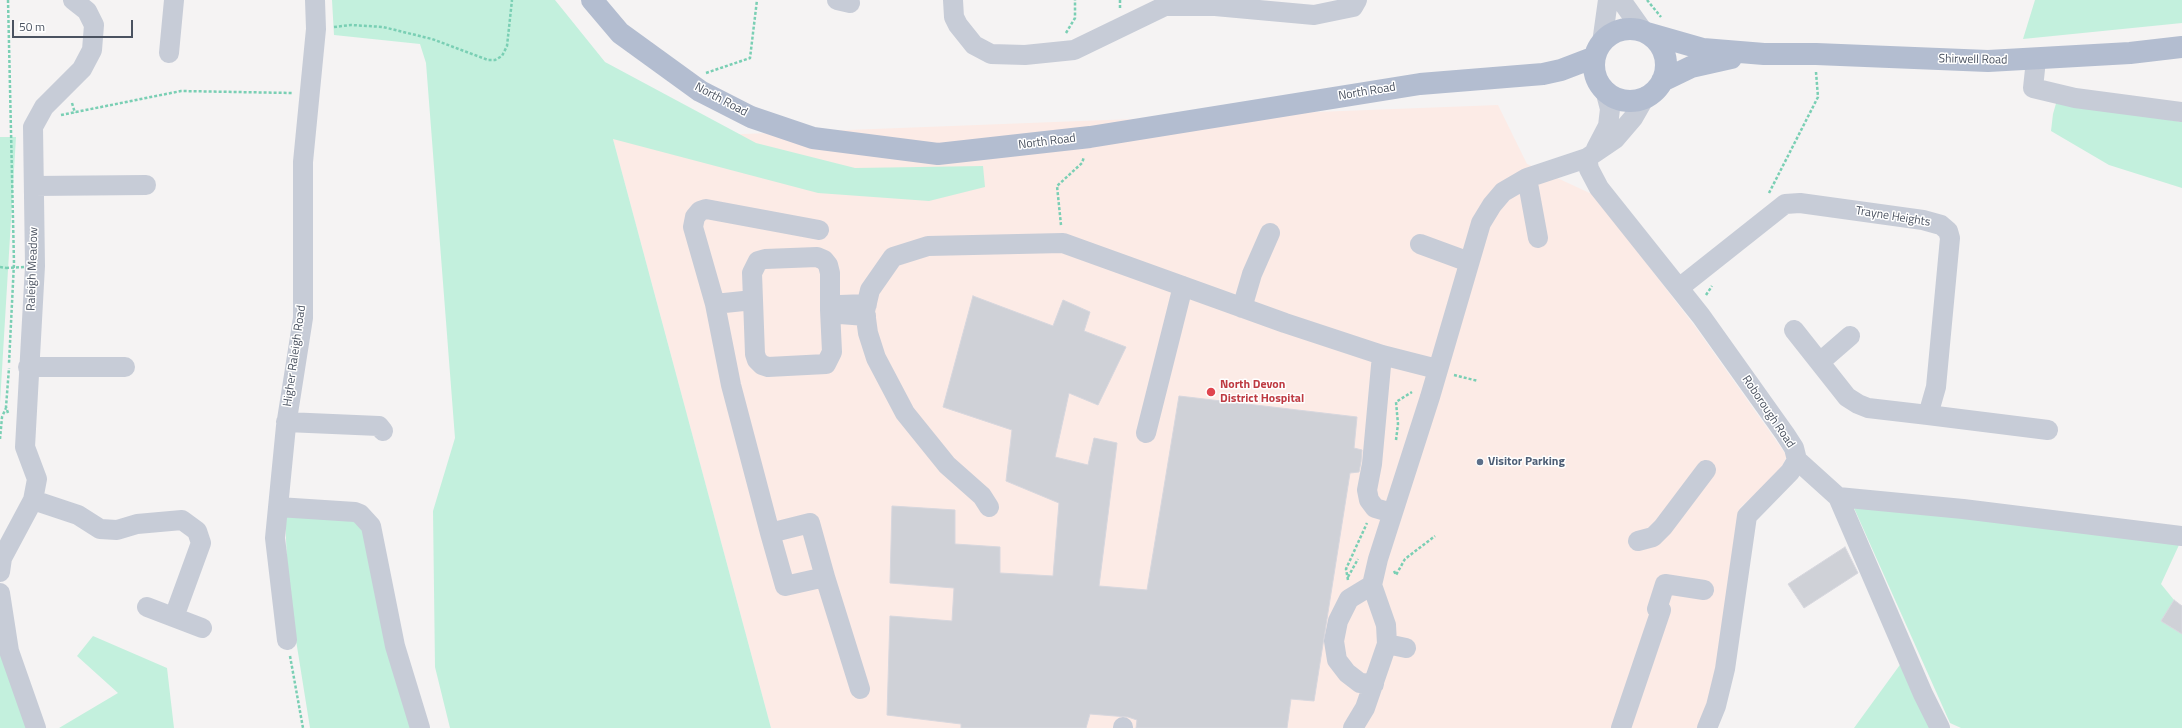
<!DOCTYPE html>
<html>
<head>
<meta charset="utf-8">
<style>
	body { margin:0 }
	#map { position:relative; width:2182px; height:728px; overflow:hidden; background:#f5f3f3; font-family:"Titillium Web",sans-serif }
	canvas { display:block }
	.scale { position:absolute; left:12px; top:20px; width:121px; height:18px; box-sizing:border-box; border:2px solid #4a5260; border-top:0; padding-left:5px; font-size:12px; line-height:14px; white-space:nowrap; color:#4a5260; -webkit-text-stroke:3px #fff; paint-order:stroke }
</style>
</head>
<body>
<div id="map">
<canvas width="2182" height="728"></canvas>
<div class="scale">50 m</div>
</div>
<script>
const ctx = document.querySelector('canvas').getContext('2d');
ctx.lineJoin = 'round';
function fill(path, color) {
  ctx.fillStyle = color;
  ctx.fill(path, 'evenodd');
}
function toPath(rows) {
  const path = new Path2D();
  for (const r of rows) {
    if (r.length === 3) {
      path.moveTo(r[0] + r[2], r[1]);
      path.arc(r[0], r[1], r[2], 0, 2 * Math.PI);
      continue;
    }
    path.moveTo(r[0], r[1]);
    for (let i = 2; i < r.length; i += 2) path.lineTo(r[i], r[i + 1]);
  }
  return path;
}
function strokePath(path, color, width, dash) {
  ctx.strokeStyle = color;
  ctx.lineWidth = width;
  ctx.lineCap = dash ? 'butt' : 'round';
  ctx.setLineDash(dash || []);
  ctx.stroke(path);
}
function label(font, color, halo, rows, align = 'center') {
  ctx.font = font + ' "Titillium Web",sans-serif';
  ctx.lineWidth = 3;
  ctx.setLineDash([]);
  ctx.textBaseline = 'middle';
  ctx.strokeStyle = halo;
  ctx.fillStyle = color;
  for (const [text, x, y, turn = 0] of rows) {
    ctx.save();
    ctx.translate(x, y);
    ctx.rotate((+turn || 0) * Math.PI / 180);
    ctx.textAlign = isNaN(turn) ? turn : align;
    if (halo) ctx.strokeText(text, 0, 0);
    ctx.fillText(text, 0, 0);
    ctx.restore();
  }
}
const medical = toPath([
	[1498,105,1527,164,1594,195,1697,329,1787,456,1780,471,1740,508,1716,679,1701,728,771,728,613,139]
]);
const green = toPath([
	[332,0,555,0,605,62,756,143,855,168,983,166,985,187,929,201,818,193,613,139,771,728,450,728,435,667,433,511,455,438,426,63,420,44,334,35],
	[2035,0,2182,0,2182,23,2023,39],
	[2057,100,2182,122,2182,188,2109,165,2051,131,2053,114],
	[0,137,16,137,0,403],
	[1854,508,1905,508,2179,545,2161,584,2174,600,2161,621,2182,634,2182,728,1961,728,1950,723],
	[285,513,354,517,368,529,414,728,310,728,288,590],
	[0,635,28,728,0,728],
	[93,636,167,668,174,728,59,728,118,693,77,656],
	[1902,662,1937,728,1854,728]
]);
const building = toPath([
	[973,296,1053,326,1063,300,1090,312,1084,331,1126,347,1098,405,1069,393,1055,457,1088,465,1094,438,1117,443,1099,586,1147,590,1179,396,1357,417,1354,448,1362,450,1361,462,1359,472,1350,473,1314,701,1291,699,1287,728,1136,728,1137,720,1128,717,1090,714,1086,728,961,728,961,724,887,715,890,616,952,621,954,588,890,583,892,506,955,510,955,544,1000,547,1000,573,1053,576,1059,503,1006,481,1012,430,943,407,973,296],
	[1845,547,1858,573,1804,608,1788,584,1845,547],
	[2174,600,2182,606,2182,634,2161,621,2174,600]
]);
const path = toPath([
	[8,0,14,263,9,363],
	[1120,0,1120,9],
	[1647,0,1661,17],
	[334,27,351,25,383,27,432,39,488,60,495,60,502,56,507,46,512,0],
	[1066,33,1075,18,1075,0],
	[706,73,750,58,757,0],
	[72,103,75,113],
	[61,115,181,91,292,93],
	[1769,193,1818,97,1816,72],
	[1061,225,1057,186,1082,163,1084,157],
	[0,267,6,268],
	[1706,295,1712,286],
	[1454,375,1478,381],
	[8,413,6,407,9,368],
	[0,439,2,417,6,408],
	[1396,440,1398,424,1396,402,1412,392],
	[1394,571,1396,575,1405,559,1435,536],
	[1348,577,1358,559],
	[1348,580,1346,569,1367,523],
	[290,656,303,728]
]);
const minor = toPath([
	[837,0,850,3],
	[953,0,954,17,958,25,974,45,991,54,1025,55,1074,50,1165,6,1215,6,1314,15,1353,7,1357,0],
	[1621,0,1643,31],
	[1602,43,1608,0],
	[169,53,174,0],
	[2036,60,2033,88,2075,98,2182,112],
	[1645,97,1633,118,1615,139,1587,158,1589,169,1599,188,1701,316,1785,434,1794,448,1797,460,1790,472,1747,516,1725,669,1716,706,1707,728],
	[1596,149,1608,126,1610,109,1605,90],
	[1527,178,1538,238],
	[34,186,146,185],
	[1420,244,1469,262],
	[1679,288,1785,204,1800,203,1923,220,1941,225,1948,231,1950,238,1936,387,1928,415,1868,408,1858,404,1847,397,1794,330],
	[715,304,753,300],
	[1242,308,1252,274,1270,233],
	[830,310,830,273,828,265,824,260,817,257,765,259,758,261,752,273,755,354,757,360,762,365,768,367,826,364,832,352,830,310,836,310],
	[866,316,840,314,836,310,840,305,867,304],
	[1382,355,1372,464,1367,490,1369,500,1375,508,1392,513],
	[1820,362,1850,336],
	[28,367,125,367],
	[1928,415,2048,430],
	[286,422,379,426,383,431],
	[1146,433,1183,286],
	[1797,460,1838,497,1923,694,1940,728],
	[1838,497,1963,509,2182,536],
	[33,500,78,515,100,529,117,530,137,524,182,520,197,531,201,543,174,617],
	[278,507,355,512,360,514,371,526,395,646,420,728],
	[989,507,982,496,947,465,905,413,876,358,868,333,865,311,870,290,893,257,928,246,1063,243,1285,323,1382,355,1437,369],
	[770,533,810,523,825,577,785,586,770,533,731,385,715,304,693,227,695,217,700,211,706,209,819,230],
	[1638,541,1653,537,1663,527,1706,470],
	[0,572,2,558,33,500,37,479,25,447,35,266,33,127,44,107,82,69,92,50,94,25,87,11,73,0],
	[825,577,860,689],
	[1372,585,1349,599,1338,621,1334,641,1337,660,1347,673,1360,683,1374,684],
	[0,593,9,651,36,728],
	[147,607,202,628],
	[1657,609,1665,584,1704,590],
	[287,640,275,538,286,426,303,318,303,162,316,29,315,0],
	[1387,644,1406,648],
	[1123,728,1123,727],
	[1353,728,1365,708,1387,644,1386,625,1372,585,1378,559,1430,397,1481,223,1492,205,1503,192,1527,178,1587,158],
	[1621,728,1661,610]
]);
const major = toPath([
	[592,0,620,33,700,91,751,117,813,138,938,154,1090,137,1420,84,1543,74,1561,70,1595,57],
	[1630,65,36],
	[1647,33,1703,49,1764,54,1816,54,1988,61,2130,53,2182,47],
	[1662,81,1691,67,1731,58]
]);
const pathBridge = toPath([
	[6,268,26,267]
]);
const markers = [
	[1211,392,5,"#e0444e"],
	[1480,462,4,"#5c6f8a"]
];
const streetNames = [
	["Shirwell Road",1973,60,1],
	["North Road",1367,92,-9],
	["North Road",721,100,28],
	["North Road",1047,142,-7],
	["Trayne Heights",1893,217,9],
	["Raleigh Meadow",33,269,-88],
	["Higher Raleigh Road",295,356,-82],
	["Roborough Road",1768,412,56]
];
const healthNames = [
	["North Devon",1220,385],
	["District Hospital",1220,399]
];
const serviceNames = [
	["Visitor Parking",1488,462]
];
fill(medical, '#fcebe6');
fill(green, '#c3f0dd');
fill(building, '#cfd1d7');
strokePath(building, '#d7d7de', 1);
strokePath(path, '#7acfb4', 2.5, [3, 2]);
strokePath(minor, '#c7ccd7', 20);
strokePath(major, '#b3bdd0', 22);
strokePath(pathBridge, '#7acfb4', 2.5, [3, 2]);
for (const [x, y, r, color] of markers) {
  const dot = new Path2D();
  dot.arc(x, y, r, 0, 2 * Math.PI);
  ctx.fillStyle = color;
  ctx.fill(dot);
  strokePath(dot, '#fff', 1.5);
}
label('12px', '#4a5260', '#fff', streetNames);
label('bold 12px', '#be3a42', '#fff', healthNames, 'left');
label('bold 12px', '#4e5e75', '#fff', serviceNames, 'left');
</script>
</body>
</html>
